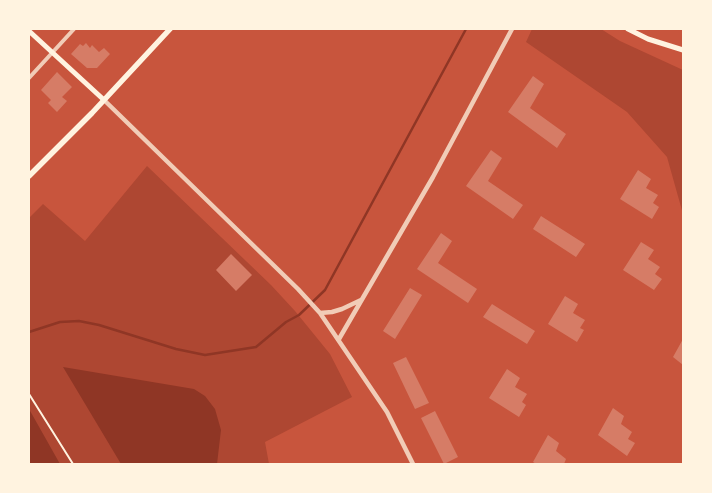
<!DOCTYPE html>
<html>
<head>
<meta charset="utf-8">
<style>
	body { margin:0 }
	#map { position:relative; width:712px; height:493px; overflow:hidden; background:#c8553d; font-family:"IBM Plex Serif",serif }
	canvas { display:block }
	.frame { position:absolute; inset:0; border:30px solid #fff3e0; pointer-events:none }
</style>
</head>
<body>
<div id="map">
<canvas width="712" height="493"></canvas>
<div class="frame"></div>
</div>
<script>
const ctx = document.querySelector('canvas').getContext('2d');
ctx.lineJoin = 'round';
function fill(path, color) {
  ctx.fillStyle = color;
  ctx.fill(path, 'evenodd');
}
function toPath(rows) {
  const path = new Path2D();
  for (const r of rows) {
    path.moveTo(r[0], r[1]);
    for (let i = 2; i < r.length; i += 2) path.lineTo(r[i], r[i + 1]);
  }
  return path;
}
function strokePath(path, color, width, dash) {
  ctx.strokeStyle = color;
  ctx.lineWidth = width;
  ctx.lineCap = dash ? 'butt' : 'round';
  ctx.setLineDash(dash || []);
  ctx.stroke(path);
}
const green = toPath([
	[532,29,601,29,620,41,683,70,683,214,667,157,627,112,526,42],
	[147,166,271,285,295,311,330,354,352,397,265,442,269,464,29,464,29,218,43,204,85,241]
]);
const water = toPath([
	[63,367,194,389,205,396,215,409,221,430,217,464,121,464],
	[29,409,60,464,29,464]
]);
const stream = toPath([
	[29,332,60,322,79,321,99,325,176,349,205,355,256,347,286,322,299,315,325,290,466,29]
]);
const building = toPath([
	[86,43,90,48,92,45,99,52,104,48,110,54,97,68,87,68,71,54,80,44,83,46],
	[57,72,72,87,62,97,67,101,57,112,48,103,51,100,41,90],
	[533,76,544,84,530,108,566,134,557,148,508,112],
	[491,150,502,158,488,181,523,205,513,219,466,186],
	[638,170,651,179,646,188,658,195,653,203,659,207,652,219,620,199],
	[541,216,585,244,576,257,533,229],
	[441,233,452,241,438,263,477,289,468,303,417,269],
	[641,242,654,250,648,259,660,267,655,274,662,279,654,290,623,270],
	[231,254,252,275,236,291,216,270],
	[410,288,422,295,395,339,383,331],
	[565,296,578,304,573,313,585,320,580,328,584,330,577,342,548,324],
	[492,304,535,331,527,344,483,317],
	[683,339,683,365,673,357],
	[406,357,429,403,415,409,393,363],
	[507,369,520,378,515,387,527,394,522,402,526,405,519,417,489,398],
	[613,408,624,416,621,424,632,432,628,439,635,443,627,456,598,435],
	[435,411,458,457,444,464,421,418],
	[548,435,559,443,556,451,566,459,564,464,536,464,533,462]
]);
const path = toPath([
	[29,394,73,464]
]);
const minor = toPath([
	[29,78,74,29]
]);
const tertiary = toPath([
	[104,100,298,289,320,313,387,412,413,464],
	[320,313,332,312,342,309,361,300],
	[339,339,433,177,512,29]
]);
const secondary = toPath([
	[628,29,648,39,683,50],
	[29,31,104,100]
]);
const primary = toPath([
	[29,176,92,113,170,29]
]);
fill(green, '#ae4732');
fill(water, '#8f3625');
strokePath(stream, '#8f3625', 2.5);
fill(building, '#d67c66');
strokePath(path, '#fff3e0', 2);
strokePath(minor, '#f1ccb7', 4);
strokePath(tertiary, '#f1ccb7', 4.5);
strokePath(secondary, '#fff3e0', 5);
strokePath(primary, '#fff3e0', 5.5);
</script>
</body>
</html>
